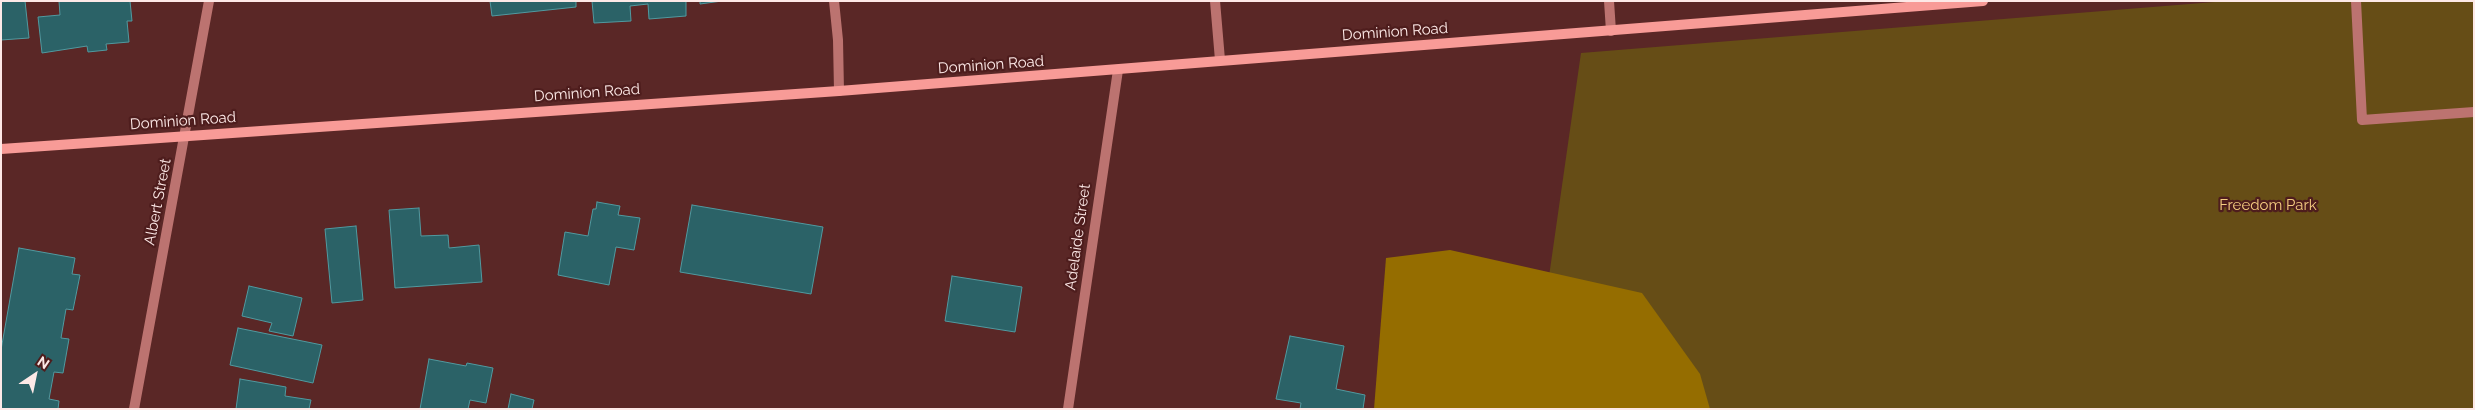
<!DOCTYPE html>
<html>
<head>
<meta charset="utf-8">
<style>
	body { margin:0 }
	#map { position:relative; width:2475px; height:410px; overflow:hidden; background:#5a2726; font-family:Raleway,sans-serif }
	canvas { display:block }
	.frame { position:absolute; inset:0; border:2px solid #fde9e7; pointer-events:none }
	.north { position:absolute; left:10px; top:350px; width:50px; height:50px; -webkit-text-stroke:4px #4e1d1d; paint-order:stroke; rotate:34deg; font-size:14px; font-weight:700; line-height:20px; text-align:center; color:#fde9e7 }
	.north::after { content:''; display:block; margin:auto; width:18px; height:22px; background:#fde9e7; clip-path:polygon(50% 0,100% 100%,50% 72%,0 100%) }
</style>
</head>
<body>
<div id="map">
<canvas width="2475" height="410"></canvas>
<div class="frame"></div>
<div class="north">N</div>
</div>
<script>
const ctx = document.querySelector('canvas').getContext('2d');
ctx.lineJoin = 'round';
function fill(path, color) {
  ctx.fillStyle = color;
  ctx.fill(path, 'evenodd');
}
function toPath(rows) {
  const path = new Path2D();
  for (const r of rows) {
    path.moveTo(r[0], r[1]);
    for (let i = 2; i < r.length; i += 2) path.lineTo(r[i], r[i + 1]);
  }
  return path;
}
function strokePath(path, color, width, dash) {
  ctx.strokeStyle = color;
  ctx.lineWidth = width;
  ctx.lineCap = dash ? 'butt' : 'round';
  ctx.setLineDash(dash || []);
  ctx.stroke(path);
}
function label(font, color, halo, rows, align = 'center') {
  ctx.font = font + ' Raleway,sans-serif';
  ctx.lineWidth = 4.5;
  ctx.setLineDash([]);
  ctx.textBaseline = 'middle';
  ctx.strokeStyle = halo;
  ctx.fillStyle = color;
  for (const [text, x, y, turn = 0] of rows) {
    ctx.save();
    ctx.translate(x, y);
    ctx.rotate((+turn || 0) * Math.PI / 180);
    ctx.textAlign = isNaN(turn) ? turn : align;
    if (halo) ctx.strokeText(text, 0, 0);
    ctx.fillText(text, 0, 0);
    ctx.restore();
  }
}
const green = toPath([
	[2227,1,2474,1,2474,409,1530,409,1581,53]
]);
const forest = toPath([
	[1450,250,1642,293,1700,374,1710,409,1374,409,1386,258]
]);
const building = toPath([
	[1,1,25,1,29,38,1,40,1,1],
	[59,1,130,1,132,21,127,21,129,42,106,44,107,50,88,52,87,46,42,53,38,17,60,15,59,1],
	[490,1,576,1,576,7,492,16,490,1],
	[592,1,686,1,686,16,649,19,648,4,630,6,631,21,594,23,592,1],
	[700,1,722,1,700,4,700,1],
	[597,202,620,206,618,215,640,218,634,250,616,247,609,285,558,275,565,232,588,236,593,209,596,209,597,202],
	[692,205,823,227,811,294,680,272,692,205],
	[419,208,421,236,448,235,449,248,479,245,482,282,395,288,389,210,419,208],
	[356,226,363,300,332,303,325,229,356,226],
	[19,248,75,258,72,274,80,275,73,310,66,309,61,338,69,339,63,373,54,372,49,399,59,401,58,409,1,409,1,350,19,248],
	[952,276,1022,287,1015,332,945,321,952,276],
	[249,286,302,298,293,336,269,331,272,323,242,316,249,286],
	[238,328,322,345,313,383,230,365,238,328],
	[1290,336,1344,346,1336,389,1365,395,1363,409,1300,409,1301,403,1276,399,1290,336],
	[429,359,466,366,467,363,493,368,486,403,470,400,468,409,420,409,429,359],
	[240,379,286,387,285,396,311,400,309,409,236,409,240,379],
	[511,394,534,400,532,409,508,409,511,394]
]);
const service = toPath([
	[2356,1,2362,120,2474,112]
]);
const minor = toPath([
	[834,1,838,40,839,91],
	[1215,1,1220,60],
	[1609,1,1611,31],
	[134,409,209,1],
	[1068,409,1118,70]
]);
const secondary = toPath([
	[1,149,839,91,1983,1]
]);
const streetNames = [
	["Dominion Road",1395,32,-4],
	["Dominion Road",991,65,-4],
	["Dominion Road",587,93,-4],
	["Dominion Road",183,121,-4],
	["Albert Street",158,202,-79],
	["Adelaide Street",1078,237,-82]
];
const parkNames = [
	["Freedom Park",2268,205]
];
fill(green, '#664d16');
fill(forest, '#956d00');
fill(building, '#2b6267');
strokePath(building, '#509aa0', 1);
strokePath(service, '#bc7370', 10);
strokePath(minor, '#bc7370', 10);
strokePath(secondary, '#f89b97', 10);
label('15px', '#fde9e7', '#4e1d1d', streetNames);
label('15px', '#f5cd80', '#4e1d1d', parkNames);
</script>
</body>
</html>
